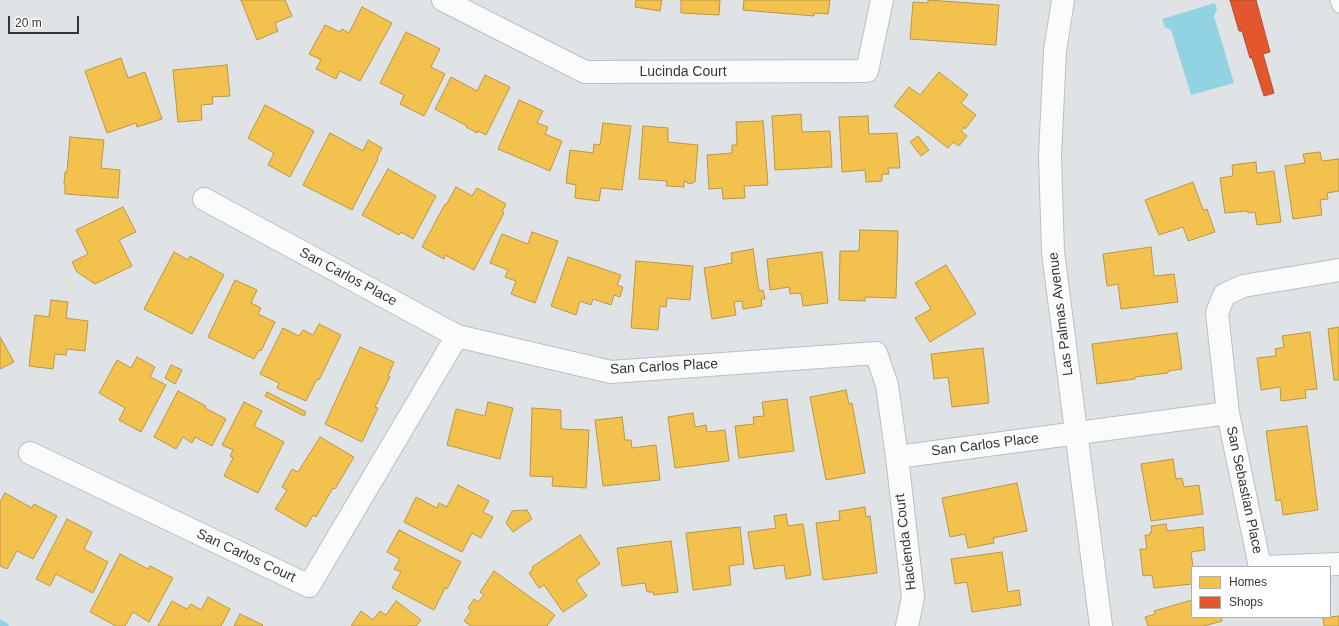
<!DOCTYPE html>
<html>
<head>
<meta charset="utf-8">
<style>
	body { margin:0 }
	#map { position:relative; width:1339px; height:626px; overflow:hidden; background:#e0e3e6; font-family:Arial,sans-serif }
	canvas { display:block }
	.legend { position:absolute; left:1191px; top:566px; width:140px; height:52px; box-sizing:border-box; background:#fff; border:1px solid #aeafaf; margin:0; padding:5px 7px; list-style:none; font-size:12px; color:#343638 }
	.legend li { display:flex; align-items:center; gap:8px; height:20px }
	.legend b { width:20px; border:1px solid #aeafaf }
	.scale { position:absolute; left:8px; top:16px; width:71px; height:18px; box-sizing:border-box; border:2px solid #343638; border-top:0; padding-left:5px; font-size:12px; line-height:14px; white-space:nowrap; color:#343638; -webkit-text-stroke:3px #fff; paint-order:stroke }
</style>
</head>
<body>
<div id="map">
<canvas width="1339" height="626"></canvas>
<ul class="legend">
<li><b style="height:11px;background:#f2c14e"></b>Homes</li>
<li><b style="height:11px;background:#e4572e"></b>Shops</li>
</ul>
<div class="scale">20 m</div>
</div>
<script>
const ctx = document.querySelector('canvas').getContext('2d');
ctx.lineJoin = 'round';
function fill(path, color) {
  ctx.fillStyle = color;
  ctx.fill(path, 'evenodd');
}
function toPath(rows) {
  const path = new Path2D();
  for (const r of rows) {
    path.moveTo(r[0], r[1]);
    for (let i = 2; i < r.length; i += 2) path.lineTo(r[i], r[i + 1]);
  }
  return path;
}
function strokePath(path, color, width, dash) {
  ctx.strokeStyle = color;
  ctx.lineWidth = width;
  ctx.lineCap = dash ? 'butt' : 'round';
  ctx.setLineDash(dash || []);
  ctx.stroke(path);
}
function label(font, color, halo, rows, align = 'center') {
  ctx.font = font + ' Arial,sans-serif';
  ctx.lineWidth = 4;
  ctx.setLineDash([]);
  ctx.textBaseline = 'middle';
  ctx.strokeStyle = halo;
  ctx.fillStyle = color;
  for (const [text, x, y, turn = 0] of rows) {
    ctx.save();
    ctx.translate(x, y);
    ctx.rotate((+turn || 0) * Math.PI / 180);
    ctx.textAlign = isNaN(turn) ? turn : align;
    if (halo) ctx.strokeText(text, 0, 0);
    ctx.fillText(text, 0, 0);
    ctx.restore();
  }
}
const water = toPath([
	[1215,3,1217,10,1214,16,1234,83,1191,95,1171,30,1165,27,1162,19]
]);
const homes = toPath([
	[241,0,285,0,292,16,275,23,278,31,257,40,241,0],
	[636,0,662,0,660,11,635,7,636,0],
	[681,0,720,0,719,15,681,13,681,0],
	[744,0,830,0,828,14,814,13,814,16,743,10,744,0],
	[928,0,999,5,996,45,910,39,913,2,928,3,928,0],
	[362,7,392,23,360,81,340,71,336,79,316,69,321,60,309,54,325,25,340,32,342,29,349,33,362,7],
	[406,32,440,49,431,67,445,74,424,116,400,104,404,95,380,83,406,32],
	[121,58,128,78,145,72,162,119,137,127,136,123,107,133,85,71,121,58],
	[227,65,230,96,212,97,213,104,201,105,202,120,178,122,173,70,227,65],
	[939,72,968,95,961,103,976,115,965,129,964,127,961,131,967,136,959,146,953,142,948,148,894,106,909,87,920,95,939,72],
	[485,75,510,87,486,135,478,131,477,133,466,127,467,126,435,109,451,77,477,91,485,75],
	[519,100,543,111,537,123,548,127,545,134,562,141,550,171,498,149,519,100],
	[265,105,314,131,290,177,268,165,274,153,248,138,265,105],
	[801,114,802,132,830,131,832,167,775,170,772,116,801,114],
	[868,116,869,134,897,133,900,168,888,168,889,174,882,174,882,181,866,182,865,170,842,172,839,117,868,116],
	[763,121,768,185,744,186,745,198,723,199,722,188,709,189,707,155,732,153,732,145,737,145,736,122,763,121],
	[603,123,631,126,622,190,601,188,599,201,575,198,576,185,566,183,570,150,593,153,594,144,600,145,603,123],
	[643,126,668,128,668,142,698,145,695,182,692,182,692,184,687,183,687,182,684,181,684,187,666,186,667,181,639,179,643,126],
	[330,133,363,151,368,140,382,148,377,158,378,159,352,210,303,185,330,133],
	[918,136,929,150,921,156,910,142,918,136],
	[70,137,104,140,101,168,120,170,118,198,65,194,65,185,64,184,65,172,67,172,70,137],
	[1320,152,1322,161,1339,159,1339,191,1327,193,1328,199,1320,200,1322,215,1293,219,1285,166,1305,163,1303,154,1320,152],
	[1256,162,1257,173,1274,171,1281,222,1257,225,1255,212,1248,213,1247,211,1225,213,1220,178,1233,176,1232,165,1256,162],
	[388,169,436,196,413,239,401,232,399,235,362,215,388,169],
	[1193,182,1203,210,1207,209,1215,232,1188,241,1183,227,1159,235,1145,200,1193,182],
	[456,187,472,196,477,188,506,204,502,212,504,213,474,270,445,255,444,259,422,247,445,204,446,205,456,187],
	[123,207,136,232,119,240,132,266,95,284,77,272,72,262,88,254,76,230,123,207],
	[860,230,898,231,896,298,865,297,865,301,839,300,840,251,859,251,860,230],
	[532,232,558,241,535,303,511,294,516,281,505,277,508,270,490,263,502,234,528,244,532,232],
	[1151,247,1154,276,1174,274,1178,302,1121,309,1118,284,1107,286,1103,254,1151,247],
	[753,249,759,291,763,290,765,299,761,299,762,306,743,309,742,301,734,302,736,315,712,319,704,268,732,263,731,253,753,249],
	[174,252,188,260,190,256,224,275,192,334,144,309,174,252],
	[822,252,828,303,803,306,801,293,790,294,789,287,770,290,767,259,822,252],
	[568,257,621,275,617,285,623,287,620,297,614,295,611,305,593,299,591,305,580,301,576,315,551,306,568,257],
	[636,261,693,266,690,300,667,298,666,307,660,306,658,330,631,328,636,261],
	[946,265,976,314,930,342,915,318,931,309,915,283,946,265],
	[235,280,257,290,251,303,261,308,258,314,275,322,261,351,259,350,254,359,208,337,235,280],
	[51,300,68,302,66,318,88,321,85,351,67,349,66,355,55,354,53,369,29,366,35,315,49,317,51,300],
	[319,324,341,335,319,380,317,379,306,401,277,388,279,383,260,374,283,328,299,336,303,330,313,335,319,324],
	[1339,327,1339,380,1334,380,1328,329,1339,327],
	[1310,332,1317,389,1305,390,1306,398,1281,401,1280,387,1261,390,1257,358,1276,356,1275,349,1284,347,1282,336,1310,332],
	[1177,333,1182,369,1168,371,1168,373,1135,377,1135,379,1097,384,1092,344,1177,333],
	[0,337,14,362,0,369,0,337],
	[360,347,394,362,388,376,390,377,375,407,378,408,362,442,325,424,360,347],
	[983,348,989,403,952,407,948,377,934,379,931,354,983,348],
	[137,357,155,367,150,377,166,385,141,432,119,420,125,408,99,393,117,360,131,368,137,357],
	[171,365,182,370,175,384,165,378,171,365],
	[846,390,849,404,852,403,865,473,826,480,810,397,846,390],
	[178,391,206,406,205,408,226,419,212,446,195,437,192,443,183,437,176,449,154,437,178,391],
	[267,392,306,412,304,416,265,396,267,392],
	[787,399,794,451,739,458,735,426,754,424,753,417,764,416,762,402,787,399],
	[244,402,262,411,254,426,284,442,258,493,224,476,233,458,230,456,233,450,222,445,244,402],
	[488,402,513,408,500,459,447,445,456,409,485,416,488,402],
	[532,408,561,410,561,429,589,430,586,488,552,486,553,477,530,476,532,408],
	[693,413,695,427,706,425,707,432,725,430,729,461,675,468,668,417,693,413],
	[622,417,625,440,631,440,632,448,656,445,660,480,603,486,595,420,622,417],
	[1307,426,1318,510,1283,515,1281,500,1276,501,1266,431,1307,426],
	[320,437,354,457,335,489,333,488,316,517,313,515,306,527,275,509,287,490,282,487,292,469,298,472,320,437],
	[1173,459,1176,479,1182,478,1184,487,1199,485,1203,514,1151,521,1141,464,1173,459],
	[1017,483,1027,531,993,538,994,543,968,548,965,534,950,537,942,498,1017,483],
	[458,485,489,501,483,512,493,517,481,538,472,533,462,552,404,522,416,497,437,508,439,503,447,507,458,485],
	[5,493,32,508,34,504,57,516,33,559,17,551,7,569,0,566,0,502,5,493],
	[865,507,866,517,870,516,877,573,823,580,816,523,840,520,839,511,865,507],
	[527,510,532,519,513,532,506,523,512,511,527,510],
	[786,514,788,526,803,524,811,575,786,579,784,565,754,569,748,532,776,528,774,516,786,514],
	[67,519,92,532,84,549,108,562,93,593,56,574,50,586,36,579,67,519],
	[1166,524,1167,531,1203,527,1205,550,1191,552,1193,567,1192,567,1192,584,1154,588,1152,575,1143,576,1140,549,1147,549,1145,535,1150,535,1150,532,1152,532,1151,526,1166,524],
	[740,527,744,564,729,566,731,585,693,590,686,533,740,527],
	[399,530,461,562,447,589,445,588,434,610,392,588,401,572,394,569,400,559,387,552,399,530],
	[580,535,600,564,576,580,587,596,563,612,544,585,539,588,529,573,533,569,532,567,580,535],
	[671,541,678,592,654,595,653,592,647,592,645,583,622,586,617,548,671,541],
	[1002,552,1008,592,1019,590,1021,605,972,612,967,582,955,584,951,559,1002,552],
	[120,554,148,569,150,566,173,578,149,622,133,612,125,626,116,626,90,612,120,554],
	[494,571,555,615,547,626,471,626,464,621,471,611,468,608,474,599,478,602,484,595,480,592,494,571],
	[208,597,230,609,221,626,158,626,172,601,187,609,191,604,201,610,208,597],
	[1192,600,1192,617,1221,617,1222,621,1204,626,1148,626,1145,617,1155,614,1154,611,1192,600],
	[396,601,421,620,416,626,351,626,361,611,373,620,380,611,386,615,396,601],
	[240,614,263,625,262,626,234,626,240,614],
	[1339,616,1339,626,1324,626,1323,618,1339,616]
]);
const shops = toPath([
	[1230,0,1256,0,1270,52,1263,54,1274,93,1264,96,1252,58,1250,58,1242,31,1239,31,1230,0]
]);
const stream = toPath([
	[0,623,5,626]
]);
const service = toPath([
	[1337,0,1339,6]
]);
const minor = toPath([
	[443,0,585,72,867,71,882,0],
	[1063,0,1055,51,1050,156,1053,252,1101,626],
	[204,199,457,336,611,372,876,353,887,385,897,457,1228,413],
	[30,453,309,586,457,336],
	[897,457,913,597,907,626],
	[1260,567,1228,413,1217,313,1224,295,1243,286,1339,270],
	[1264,567,1339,564]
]);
const streetNames = [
	["Lucinda Court",683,72],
	["San Carlos Place",348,277,28],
	["Las Palmas Avenue",1061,314,-97],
	["San Carlos Place",664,367,-3],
	["San Carlos Place",985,445,-7],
	["San Sebastian Place",1244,490,78],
	["Hacienda Court",906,542,-97],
	["San Carlos Court",246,556,25]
];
fill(water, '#91d3e2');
fill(homes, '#f2c14e');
strokePath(homes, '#b99747', 1);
fill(shops, '#e4572e');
strokePath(shops, '#af4d31', 1);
strokePath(stream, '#91d3e2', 7);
strokePath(service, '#bcbec0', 15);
strokePath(minor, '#bcbec0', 24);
strokePath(service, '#fafbfb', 13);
strokePath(minor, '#fafbfb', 22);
label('14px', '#343638', '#fff', streetNames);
</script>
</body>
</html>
